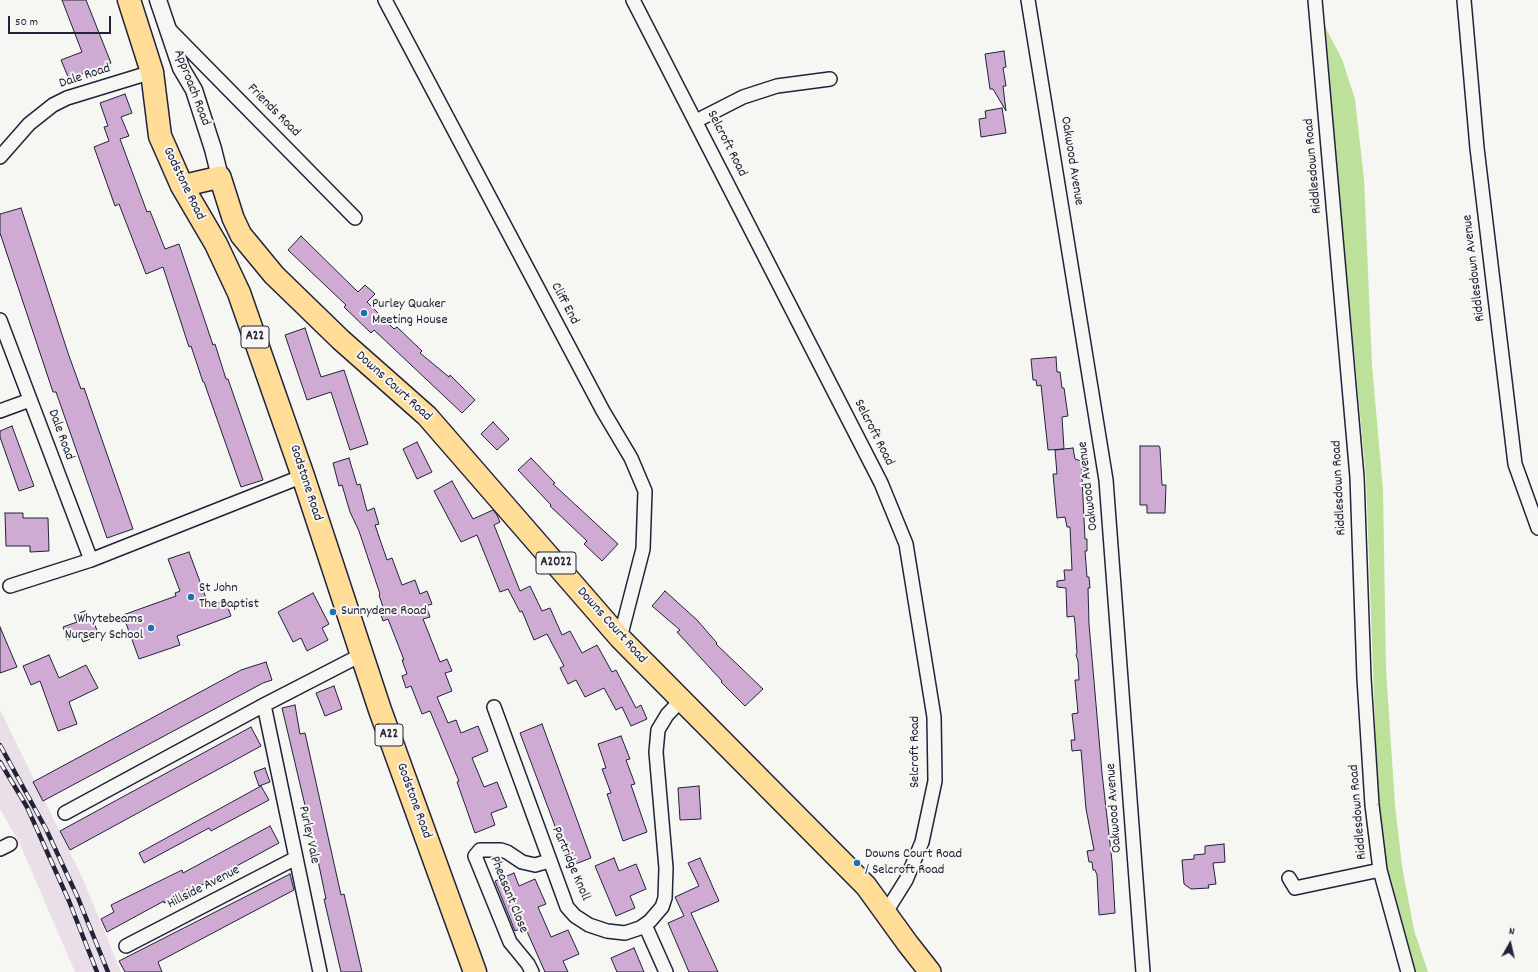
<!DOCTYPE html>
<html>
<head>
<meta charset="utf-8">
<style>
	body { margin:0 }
	#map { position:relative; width:1538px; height:972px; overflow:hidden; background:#f6f6f2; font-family:Dekko,sans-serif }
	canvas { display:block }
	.north { position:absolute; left:1490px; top:924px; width:40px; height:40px; -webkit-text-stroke:3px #f6f6f2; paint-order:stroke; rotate:8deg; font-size:11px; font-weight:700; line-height:16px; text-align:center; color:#22223b }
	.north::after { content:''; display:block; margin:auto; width:14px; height:18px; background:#22223b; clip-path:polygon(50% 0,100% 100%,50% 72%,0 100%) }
	.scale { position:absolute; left:8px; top:16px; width:103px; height:18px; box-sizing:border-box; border:2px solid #22223b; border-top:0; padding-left:5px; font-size:12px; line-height:14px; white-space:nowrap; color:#22223b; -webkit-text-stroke:3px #f6f6f2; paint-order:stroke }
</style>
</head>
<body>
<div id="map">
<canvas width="1538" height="972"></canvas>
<div class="north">N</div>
<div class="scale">50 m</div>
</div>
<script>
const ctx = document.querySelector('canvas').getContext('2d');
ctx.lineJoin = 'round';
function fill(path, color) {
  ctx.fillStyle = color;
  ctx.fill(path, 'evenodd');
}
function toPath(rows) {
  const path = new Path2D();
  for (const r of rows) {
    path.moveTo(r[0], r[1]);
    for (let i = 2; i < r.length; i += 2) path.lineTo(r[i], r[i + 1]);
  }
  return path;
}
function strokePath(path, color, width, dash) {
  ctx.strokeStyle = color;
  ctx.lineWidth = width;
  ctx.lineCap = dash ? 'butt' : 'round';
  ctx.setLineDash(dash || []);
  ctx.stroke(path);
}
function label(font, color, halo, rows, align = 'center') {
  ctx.font = font + ' Dekko,sans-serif';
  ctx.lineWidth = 4;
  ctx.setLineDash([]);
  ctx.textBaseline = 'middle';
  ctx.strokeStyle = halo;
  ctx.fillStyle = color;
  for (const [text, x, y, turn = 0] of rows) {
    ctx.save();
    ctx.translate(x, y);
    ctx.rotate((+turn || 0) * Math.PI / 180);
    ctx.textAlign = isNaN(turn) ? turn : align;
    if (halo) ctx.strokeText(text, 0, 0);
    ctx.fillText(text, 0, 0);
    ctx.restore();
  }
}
const built = toPath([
	[0,710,82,877,121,972,75,972,19,842,0,809]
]);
const green = toPath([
	[1323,23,1342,59,1355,99,1364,179,1372,365,1383,490,1386,669,1395,805,1402,866,1414,930,1428,972,1415,972,1409,955,1386,869,1378,804,1366,477]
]);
const building = toPath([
	[62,0,86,0,111,63,69,79,61,60,82,52,62,0],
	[1004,51,1006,67,1003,68,1006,86,1003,86,1006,111,993,89,990,89,985,54,1004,51],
	[125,94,132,113,121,117,129,136,120,139,147,212,150,211,165,249,179,244,213,345,215,344,226,379,228,379,263,480,241,487,204,382,203,382,191,346,189,347,163,267,146,274,119,204,115,206,94,147,109,141,104,127,108,126,100,103,125,94],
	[1002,108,1006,133,981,137,979,119,986,118,985,111,1002,108],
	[21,208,68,353,81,389,84,388,133,529,107,538,56,392,53,392,0,233,0,214,21,208],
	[301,236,358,292,365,285,375,294,367,302,394,329,397,327,422,351,420,353,449,377,450,375,475,400,462,413,374,330,371,333,344,307,346,305,288,250,301,236],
	[305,328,321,377,344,370,368,444,350,450,331,392,307,400,285,335,305,328],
	[1056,357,1057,372,1060,372,1062,388,1064,388,1068,416,1062,417,1064,449,1048,450,1041,385,1037,386,1036,380,1033,380,1031,359,1056,357],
	[493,422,509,439,497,450,481,434,493,422],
	[12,426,34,486,19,491,0,437,0,431,12,426],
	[417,442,432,472,417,479,403,449,417,442],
	[1140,446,1159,446,1160,448,1162,485,1166,485,1165,513,1147,513,1147,505,1140,505,1140,446],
	[1073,448,1075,459,1081,461,1082,478,1085,539,1087,539,1087,551,1085,551,1087,577,1089,577,1090,588,1088,588,1089,624,1102,773,1112,861,1115,913,1099,915,1097,875,1095,870,1093,870,1092,862,1089,862,1087,851,1094,850,1086,809,1081,750,1072,751,1071,740,1075,740,1072,714,1078,713,1075,680,1079,680,1078,661,1076,655,1077,653,1075,623,1074,616,1067,617,1066,588,1057,587,1057,581,1065,580,1064,570,1072,570,1070,527,1067,527,1065,517,1057,518,1053,474,1057,474,1055,450,1073,448],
	[349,458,357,485,360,484,367,511,374,508,379,524,375,525,387,560,392,558,402,585,415,580,420,594,427,591,432,604,426,606,430,617,423,619,440,662,447,659,452,671,445,673,452,691,437,697,448,723,456,720,461,733,478,726,488,751,472,758,484,787,497,782,507,807,491,813,495,825,475,833,457,782,459,781,430,711,422,714,411,686,406,688,402,676,407,674,402,660,404,660,388,619,383,621,379,609,383,607,379,595,380,594,359,531,350,512,342,485,339,486,333,463,349,458],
	[531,458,555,483,553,484,618,544,602,561,584,544,587,541,550,506,551,505,518,470,531,458],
	[452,481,473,519,493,510,497,515,500,522,494,525,520,591,530,586,542,611,550,608,562,635,570,631,582,653,597,645,612,672,616,670,636,708,641,705,647,719,631,726,622,707,616,710,604,688,585,697,576,680,568,684,560,668,564,666,547,634,534,640,522,611,520,612,508,589,500,592,477,535,461,542,434,491,452,481],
	[5,513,23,513,23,518,48,518,49,551,30,552,30,546,6,546,5,513],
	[189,552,209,606,225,600,231,616,177,636,180,645,139,659,123,615,176,596,175,593,180,591,168,559,189,552],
	[665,591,697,620,717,643,716,644,763,689,745,706,721,682,722,681,677,632,680,630,652,606,665,591],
	[313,593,329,624,322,628,328,640,307,651,301,638,293,642,278,612,313,593],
	[85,611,89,622,93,620,98,633,92,635,93,638,83,642,80,635,68,640,63,627,77,622,74,615,85,611],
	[0,627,17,667,0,673,0,627],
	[49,655,59,678,86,665,98,688,69,702,77,724,58,731,40,681,31,685,23,666,49,655],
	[266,662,272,680,263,683,43,801,33,782,241,670,266,662],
	[334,686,342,709,325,716,316,693,334,686],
	[295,705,300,734,305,733,341,895,344,894,362,972,341,972,324,899,326,899,317,856,282,708,295,705],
	[542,724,591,858,570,866,520,733,542,724],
	[251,727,261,746,70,850,60,831,251,727],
	[621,736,630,759,626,760,635,784,631,785,647,832,623,841,607,794,611,793,602,769,606,768,598,744,621,736],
	[265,768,270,782,259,786,254,772,265,768],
	[261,786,269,800,211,831,209,828,144,863,139,853,261,786],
	[699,786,701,819,680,820,678,788,699,786],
	[270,826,279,843,198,887,164,903,164,901,107,932,101,919,114,912,111,905,182,870,183,873,270,826],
	[1224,844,1225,862,1213,863,1216,884,1208,885,1209,888,1191,889,1184,884,1182,860,1194,859,1194,855,1205,854,1205,846,1224,844],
	[614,858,619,871,636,864,646,889,630,896,635,908,616,916,595,866,614,858],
	[700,858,719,901,691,913,718,972,689,972,668,923,684,916,675,897,699,886,688,863,700,858],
	[514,873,519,886,535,879,546,904,538,907,551,937,568,930,579,954,563,961,568,972,545,972,525,927,515,931,495,881,514,873],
	[290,874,294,890,158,962,162,972,125,972,119,961,290,874],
	[634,948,644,972,617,972,611,958,634,948]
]);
const minor = toPath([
	[385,0,603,411,631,458,645,491,643,549,620,638],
	[633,0,881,483,906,544,934,717,935,781,922,842,906,880,886,912],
	[1028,0,1106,480,1143,972],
	[1315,0,1357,477,1364,678,1372,805,1380,870,1408,972],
	[1464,0,1477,148,1515,464,1538,528],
	[168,28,355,218],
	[696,121,743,97,777,86,830,79],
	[0,157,29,124,53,105,67,98,152,72],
	[0,320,91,560],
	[0,411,30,400],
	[10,586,91,560,303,476],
	[264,705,320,972],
	[494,707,567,907,575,916,589,925,607,931,625,933,640,928,650,921,662,907,665,898,666,868,656,752,658,730,667,715,681,700],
	[65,813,264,705,361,655],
	[0,849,10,844],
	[1289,878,1295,888,1380,870],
	[645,925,666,972],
	[126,946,296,858],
	[532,972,528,964,510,942,475,856,480,850,501,850,507,852,522,862,535,865,549,861]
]);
const tertiary = toPath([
	[158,0,181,68,194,90,213,149,220,177]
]);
const primary = toPath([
	[182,186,220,177,233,218,241,235,274,275,341,340,427,416,620,638,866,886,908,944,930,972]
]);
const trunk = toPath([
	[129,0,152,72,160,136,182,186,216,244,239,293,303,476,380,710,475,972]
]);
const rail = toPath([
	[0,745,46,829,78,898,108,972],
	[0,762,27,807,69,901,97,972]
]);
const markers = [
	[364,313,4,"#1f6fb2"],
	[191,597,4,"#1f6fb2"],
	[333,612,4,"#1f6fb2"],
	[151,628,4,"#1f6fb2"],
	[857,863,4,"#1f6fb2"]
];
const shields = [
	[255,337,28],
	[556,563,40],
	[389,735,28]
];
const shieldNames = [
	["A22",255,337],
	["A2022",556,563],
	["A22",389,735]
];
const streetNames = [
	["Dale Road",85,77,-18],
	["Approach Road",191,88,69],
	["Friends Road",273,111,45],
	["Selcroft Road",726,144,63],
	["Oakwood Avenue",1071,161,81],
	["Riddlesdown Road",1314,166,-95],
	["Godstone Road",183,184,64],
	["Riddlesdown Avenue",1475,268,-97],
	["Cliff End",564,304,62],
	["Downs Court Road",393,387,42],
	["Selcroft Road",873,433,63],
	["Dale Road",60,435,70],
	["Godstone Road",305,483,72],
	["Oakwood Avenue",1089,486,-97],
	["Riddlesdown Road",1340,488,-93],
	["Downs Court Road",611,626,48],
	["Selcroft Road",916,752,-90],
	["Godstone Road",413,801,70],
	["Oakwood Avenue",1115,808,-94],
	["Riddlesdown Road",1359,812,-95],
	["Purley Vale",308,835,78],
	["Partridge Knoll",570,864,67],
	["Hillside Avenue",204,888,-27],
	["Pheasant Close",508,895,68]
];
const poiNames = [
	["Purley Quaker",372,305],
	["Meeting House",372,321],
	["St John",199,589],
	["The Baptist",199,605],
	["Sunnydene Road",341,612],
	["Whytebeams",143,620,"right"],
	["Nursery School",143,636,"right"],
	["Downs Court Road",865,855],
	["/ Selcroft Road",865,871]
];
fill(built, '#eadfe9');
fill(green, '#bde09a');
fill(building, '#cfaad3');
strokePath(building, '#22223b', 1);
strokePath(minor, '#22223b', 16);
strokePath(tertiary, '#22223b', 19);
strokePath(primary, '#22223b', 24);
strokePath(trunk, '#22223b', 25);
strokePath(minor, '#f6f6f2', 13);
strokePath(tertiary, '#f6f6f2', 16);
strokePath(primary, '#ffdd96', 21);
strokePath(trunk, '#ffdd96', 22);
strokePath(rail, '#22223b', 4.5);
strokePath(rail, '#f6f6f2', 3, [9]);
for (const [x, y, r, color] of markers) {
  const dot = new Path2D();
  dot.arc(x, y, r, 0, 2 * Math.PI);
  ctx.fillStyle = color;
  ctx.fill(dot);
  strokePath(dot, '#f6f6f2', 1.5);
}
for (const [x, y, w] of shields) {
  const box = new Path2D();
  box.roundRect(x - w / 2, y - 11, w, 22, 3);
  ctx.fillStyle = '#f6f6f2';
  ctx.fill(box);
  strokePath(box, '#22223b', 1);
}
label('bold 13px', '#22223b', null, shieldNames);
label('14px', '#22223b', '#f6f6f2', streetNames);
label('14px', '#22223b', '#f6f6f2', poiNames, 'left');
</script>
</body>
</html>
